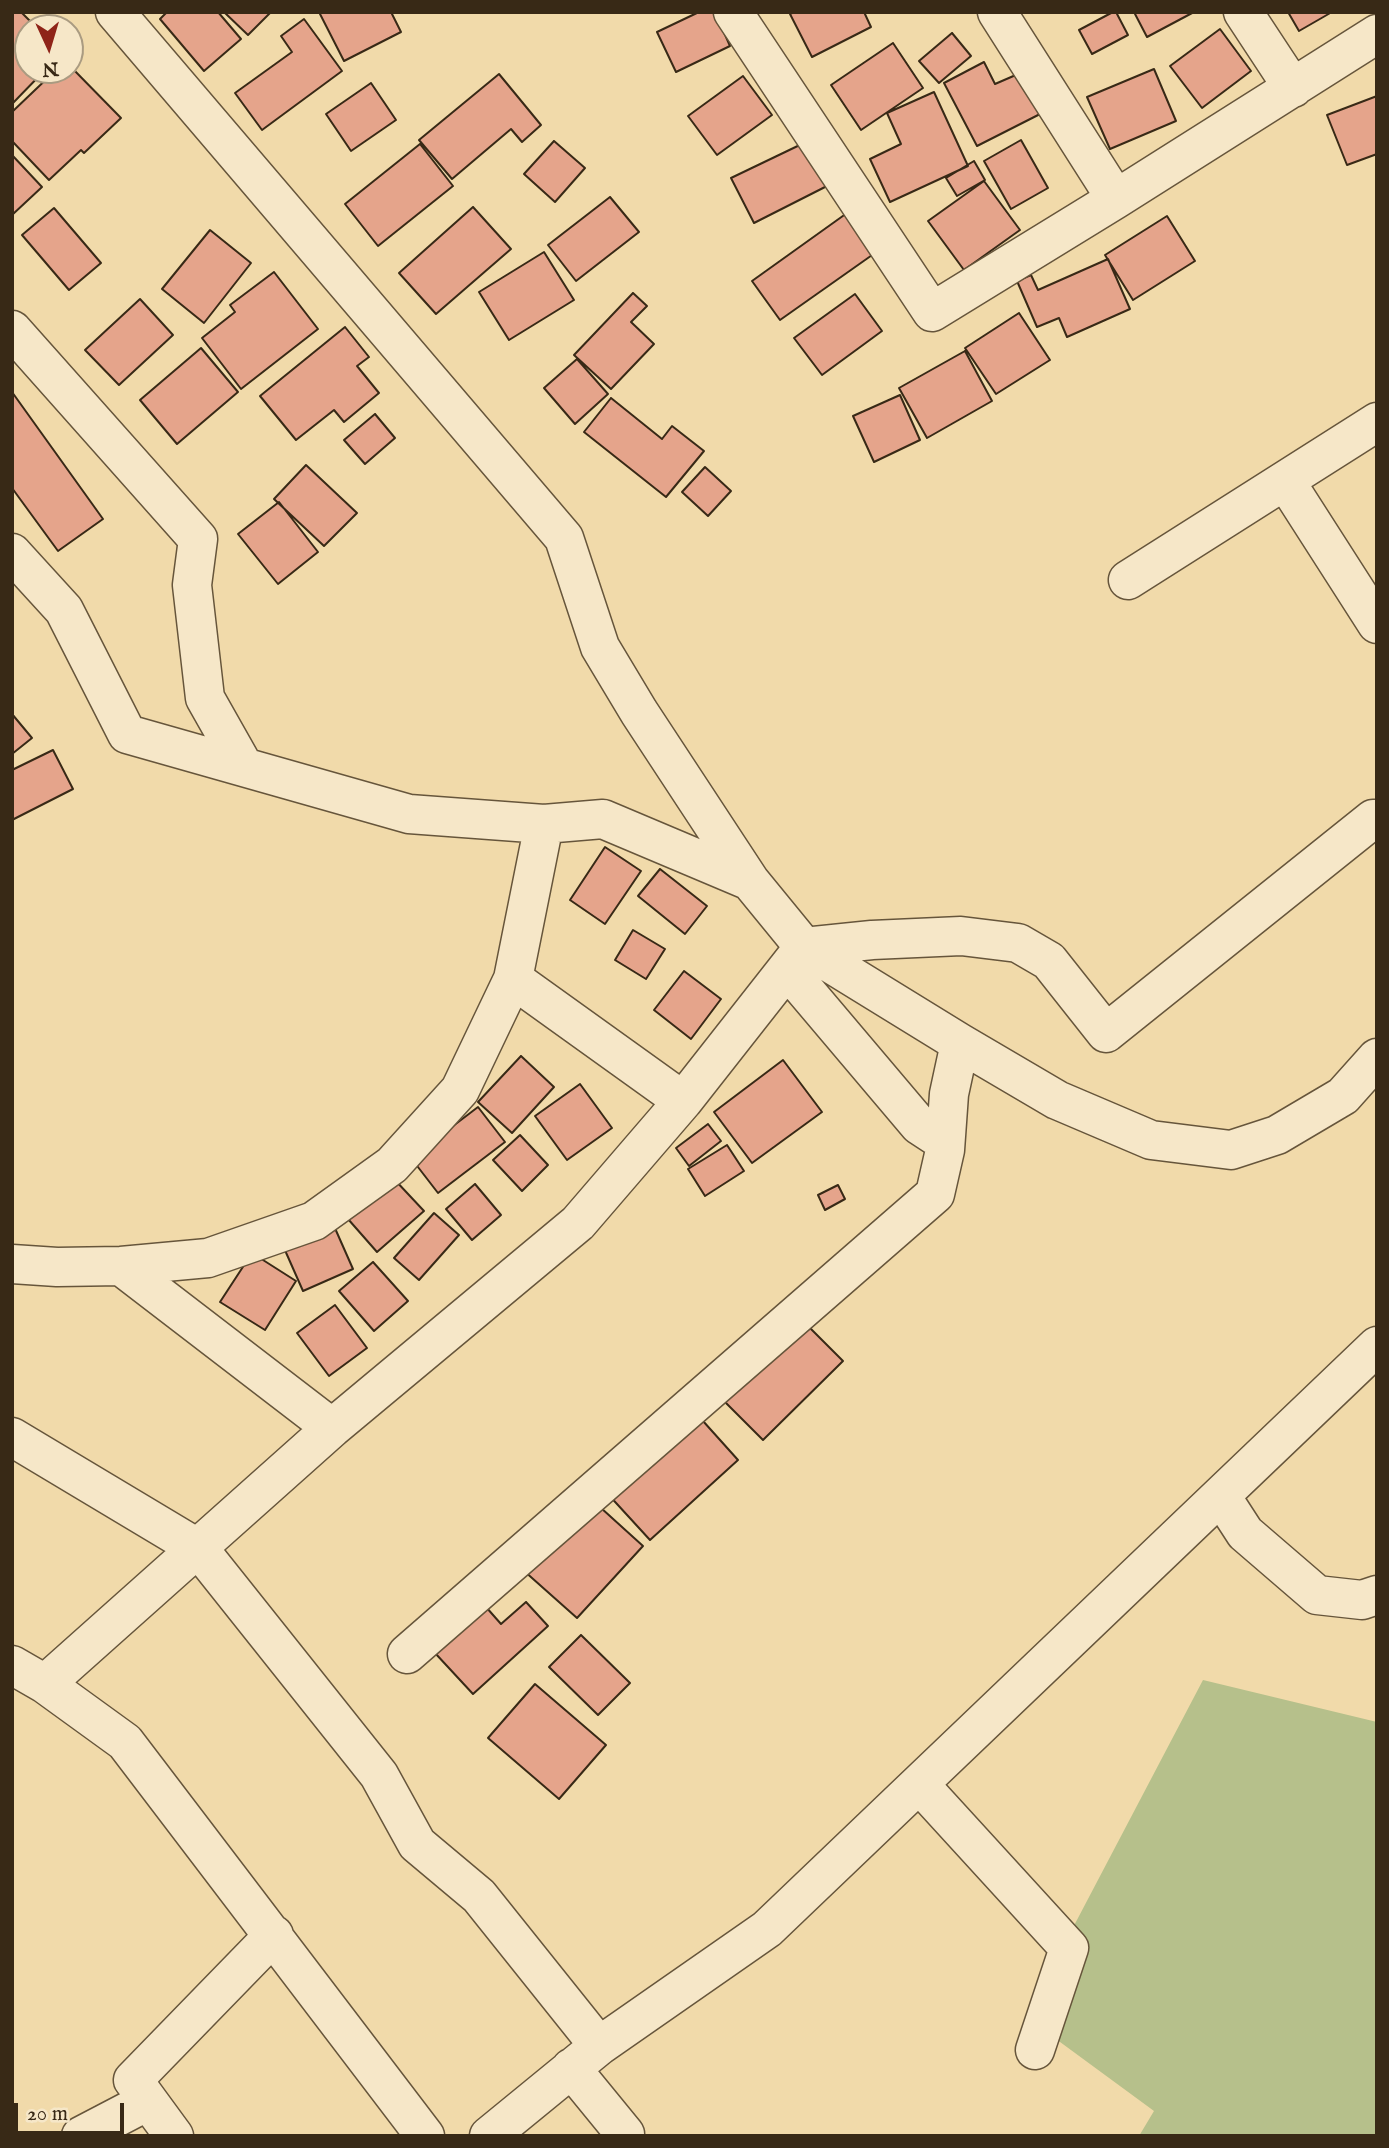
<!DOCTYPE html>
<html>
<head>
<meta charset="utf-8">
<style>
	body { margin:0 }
	#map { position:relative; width:1389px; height:2148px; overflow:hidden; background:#f1daaa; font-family:"IM FELL English",serif }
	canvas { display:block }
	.frame { position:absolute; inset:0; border:14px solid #382916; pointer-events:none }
	.north { position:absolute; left:14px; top:14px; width:70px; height:70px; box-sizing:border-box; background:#f6e7c8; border:2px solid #aa9b81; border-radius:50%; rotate:176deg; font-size:19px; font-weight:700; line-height:28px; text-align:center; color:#382916 }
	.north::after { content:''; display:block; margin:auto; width:24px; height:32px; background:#8f2418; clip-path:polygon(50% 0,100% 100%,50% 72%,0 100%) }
	.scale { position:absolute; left:14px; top:2103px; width:110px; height:32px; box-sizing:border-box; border:4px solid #382916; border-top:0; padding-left:9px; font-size:21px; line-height:24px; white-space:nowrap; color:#382916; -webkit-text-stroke:5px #f6e7c8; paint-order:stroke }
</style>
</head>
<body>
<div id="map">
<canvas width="1389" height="2148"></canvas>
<div class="frame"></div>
<div class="north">N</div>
<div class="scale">20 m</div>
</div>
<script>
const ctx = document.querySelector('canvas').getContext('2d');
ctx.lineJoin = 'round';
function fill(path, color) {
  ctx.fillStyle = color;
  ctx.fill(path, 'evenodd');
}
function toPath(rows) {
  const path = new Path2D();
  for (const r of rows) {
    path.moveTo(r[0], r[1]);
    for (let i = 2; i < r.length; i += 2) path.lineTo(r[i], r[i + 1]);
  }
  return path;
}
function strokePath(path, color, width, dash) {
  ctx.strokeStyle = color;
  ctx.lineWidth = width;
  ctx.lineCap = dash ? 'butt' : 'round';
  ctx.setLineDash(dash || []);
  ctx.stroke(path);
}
const green = toPath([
	[1203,1680,1377,1722,1377,2136,1139,2136,1154,2111,1026,2017]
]);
const building = toPath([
	[12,12,21,12,37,28,28,28,28,70,45,70,12,104,12,12],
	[167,12,218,12,241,39,204,71,160,19,167,12],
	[224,12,271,12,248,35,224,12],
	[319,12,391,12,401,32,344,61,319,12],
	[699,12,715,12,730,46,676,72,657,32,699,12],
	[794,12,864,12,871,27,812,57,790,14,794,12],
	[1113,12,1116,12,1128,35,1092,54,1079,30,1113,12],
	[1134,12,1194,12,1147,37,1134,12],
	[1288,12,1332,12,1299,31,1288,12],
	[304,19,342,71,262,130,235,93,292,52,281,36,304,19],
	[1220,29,1251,71,1202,108,1170,66,1220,29],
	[952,33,971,56,939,83,919,61,952,33],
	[893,43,923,88,861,130,831,85,893,43],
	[984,62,995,84,1025,71,1046,111,977,146,944,83,984,62],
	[70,66,121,118,84,153,81,150,49,180,12,141,12,112,56,70,70,70,70,66],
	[1154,69,1176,121,1110,149,1087,97,1154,69],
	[499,74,541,125,522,142,511,129,452,179,419,140,499,74],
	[743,76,772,115,717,155,688,116,743,76],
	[371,83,396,120,351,151,326,114,371,83],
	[934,92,968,166,890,202,870,159,901,144,887,113,934,92],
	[1377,96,1377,154,1347,165,1327,115,1377,96],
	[1021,140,1048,188,1011,209,984,161,1021,140],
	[554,141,585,168,555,202,524,174,554,141],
	[806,142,827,186,754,223,731,178,806,142],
	[420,144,453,186,378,246,345,204,420,144],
	[12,155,42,187,12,215,12,155],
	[974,161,985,180,957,196,946,178,974,161],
	[984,181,1020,230,964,270,928,221,984,181],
	[610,197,639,232,576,281,548,245,610,197],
	[473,207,511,249,436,314,399,273,473,207],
	[54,208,101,263,69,290,22,235,54,208],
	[847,213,875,253,780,320,752,281,847,213],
	[1167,216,1195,261,1133,300,1105,255,1167,216],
	[210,230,251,263,204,323,162,289,210,230],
	[544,252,574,300,509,340,479,292,544,252],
	[1108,259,1130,309,1067,337,1059,318,1037,327,1017,281,1031,275,1038,290,1108,259],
	[274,272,318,329,241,389,202,338,235,312,230,305,274,272],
	[633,293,647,306,631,322,654,344,611,389,574,355,633,293],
	[855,294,882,331,822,375,794,338,855,294],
	[140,299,173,335,119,385,85,350,140,299],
	[1019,313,1050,360,996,394,965,348,1019,313],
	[345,327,369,357,357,366,379,393,344,422,334,410,296,440,260,396,345,327],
	[201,348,238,392,177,444,140,400,201,348],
	[965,351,992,401,927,438,899,388,965,351],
	[577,359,608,394,575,424,544,388,577,359],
	[12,392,103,519,58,551,12,488,12,392],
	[900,395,920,440,874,462,853,416,900,395],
	[611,398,662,439,672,426,704,451,666,497,584,432,611,398],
	[375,414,395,438,365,464,344,440,375,414],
	[306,465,357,513,324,546,274,499,306,465],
	[705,467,731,491,708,516,682,492,705,467],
	[279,502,318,552,278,584,238,534,279,502],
	[12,714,32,738,12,754,12,714],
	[53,750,73,789,12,820,12,770,53,750],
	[605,847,641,871,605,924,570,900,605,847],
	[660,869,707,906,685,934,638,896,660,869],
	[633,930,665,949,646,979,615,960,633,930],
	[684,971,721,999,691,1039,654,1010,684,971],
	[521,1056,554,1087,512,1133,478,1102,521,1056],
	[783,1060,822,1112,752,1163,714,1112,783,1060],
	[580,1084,612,1128,567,1160,535,1116,580,1084],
	[478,1107,505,1142,438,1193,411,1158,478,1107],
	[708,1124,721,1141,689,1166,676,1148,708,1124],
	[520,1135,548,1165,522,1191,493,1160,520,1135],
	[727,1145,744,1171,705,1196,688,1169,727,1145],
	[394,1179,424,1211,377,1252,348,1219,394,1179],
	[475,1184,501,1215,472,1240,446,1209,475,1184],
	[838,1185,845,1199,825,1210,818,1195,838,1185],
	[434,1213,459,1235,419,1280,394,1258,434,1213],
	[334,1226,353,1269,303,1291,284,1248,334,1226],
	[252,1253,296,1281,265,1330,220,1302,252,1253],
	[373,1262,408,1301,374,1331,339,1291,373,1262],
	[335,1305,367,1348,329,1376,297,1333,335,1305],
	[801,1319,843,1361,763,1440,721,1398,801,1319],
	[694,1411,738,1460,650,1540,606,1492,694,1411],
	[590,1498,643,1546,577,1618,523,1570,590,1498],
	[526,1602,548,1626,473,1694,435,1653,486,1607,501,1624,526,1602],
	[581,1635,630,1683,598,1715,549,1667,581,1635],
	[535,1684,606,1745,559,1799,488,1738,535,1684]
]);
const minor = toPath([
	[115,12,564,538,600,647,639,712,750,881,804,947,960,1043,1057,1100,1151,1140,1231,1150,1277,1135,1343,1096,1377,1058],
	[733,12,932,312,1116,199,1377,34],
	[997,12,1116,199],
	[1243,12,1293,88],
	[12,330,198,539,192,585,205,698,244,767],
	[1286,482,1377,624],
	[12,553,64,610,127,734,409,814,544,824,603,819,750,881],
	[1128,580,1377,422],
	[787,969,919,1125,945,1142],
	[513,979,683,1101],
	[12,1264,57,1267,121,1266,208,1258,314,1221,392,1165,460,1090,513,979,544,824],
	[121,1266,332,1428],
	[12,1437,199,1549,379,1775,417,1844,479,1896,599,2046],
	[1221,1496,1245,1533,1317,1595,1362,1600,1377,1595],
	[407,1654,935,1194,945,1150,949,1094,960,1043],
	[12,1665,45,1684,125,1742,425,2136],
	[45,1684,332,1428,578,1223,683,1101,804,947,872,940,961,936,1018,943,1049,961,1106,1033,1373,819],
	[920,1785,1069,1948,1035,2050],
	[571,2068,625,2134],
	[81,2136,148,2101],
	[174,2136,133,2080,274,1935],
	[489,2136,599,2046,767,1929,1377,1346]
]);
fill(green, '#b6c08b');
fill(building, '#e5a48b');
strokePath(building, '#382916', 2);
strokePath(minor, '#66553b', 41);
strokePath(minor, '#f6e7c8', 38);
</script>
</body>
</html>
